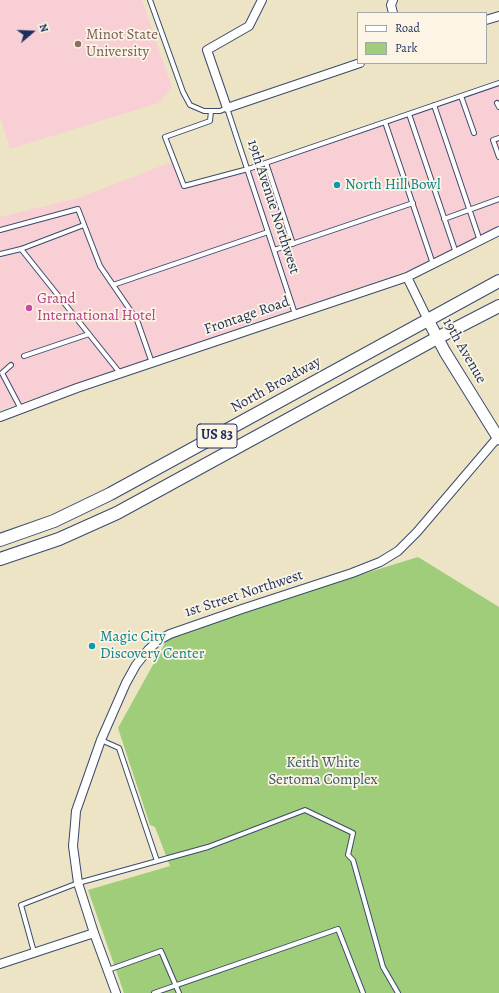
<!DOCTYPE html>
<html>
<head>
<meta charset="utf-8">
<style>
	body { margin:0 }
	#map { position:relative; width:499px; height:993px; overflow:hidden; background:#ece4c4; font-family:Alegreya,serif }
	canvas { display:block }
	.legend { position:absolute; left:357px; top:12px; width:130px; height:52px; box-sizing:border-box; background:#fcf5e5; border:1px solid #a2a6af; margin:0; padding:5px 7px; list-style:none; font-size:12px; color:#1b2f5e }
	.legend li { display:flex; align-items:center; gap:8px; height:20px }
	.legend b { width:20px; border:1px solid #a2a6af }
	.north { position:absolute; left:12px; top:12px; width:40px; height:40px; -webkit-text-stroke:3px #fcf5e5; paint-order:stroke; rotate:71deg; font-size:11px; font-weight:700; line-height:16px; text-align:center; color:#1b2f5e }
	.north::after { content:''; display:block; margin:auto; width:14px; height:18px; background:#1b2f5e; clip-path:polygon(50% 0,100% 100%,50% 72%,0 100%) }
</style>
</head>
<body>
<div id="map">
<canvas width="499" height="993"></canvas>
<ul class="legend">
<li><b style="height:5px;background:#fff"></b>Road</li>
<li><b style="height:11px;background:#9fcd7a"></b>Park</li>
</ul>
<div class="north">N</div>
</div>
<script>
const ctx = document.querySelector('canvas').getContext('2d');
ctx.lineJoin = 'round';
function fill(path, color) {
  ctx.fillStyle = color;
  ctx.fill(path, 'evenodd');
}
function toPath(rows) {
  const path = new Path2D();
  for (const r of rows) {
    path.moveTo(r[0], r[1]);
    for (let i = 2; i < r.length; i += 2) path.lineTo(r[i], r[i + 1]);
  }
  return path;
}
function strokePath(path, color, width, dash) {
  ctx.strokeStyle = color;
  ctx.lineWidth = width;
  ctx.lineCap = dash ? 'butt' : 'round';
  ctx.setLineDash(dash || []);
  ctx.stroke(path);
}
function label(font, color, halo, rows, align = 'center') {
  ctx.font = font + ' Alegreya,serif';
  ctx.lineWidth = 3.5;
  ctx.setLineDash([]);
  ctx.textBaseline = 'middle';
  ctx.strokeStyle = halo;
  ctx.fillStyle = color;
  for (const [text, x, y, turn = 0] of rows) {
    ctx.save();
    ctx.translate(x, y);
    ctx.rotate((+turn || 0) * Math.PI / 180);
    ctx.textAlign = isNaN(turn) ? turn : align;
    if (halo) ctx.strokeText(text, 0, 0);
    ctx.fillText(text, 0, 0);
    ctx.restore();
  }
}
const built = toPath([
	[0,0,142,0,172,88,158,103,10,149,0,116],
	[499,84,499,226,421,266,398,274,0,410,0,217,81,197,174,161,184,186,248,169]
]);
const green = toPath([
	[418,557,499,607,499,993,124,993,88,890,170,866,155,827,150,825,118,728,170,634]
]);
const lane = toPath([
	[150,0,183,92,190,105,204,111,220,111,227,108,295,314],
	[461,96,474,133],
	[497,103,499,107],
	[434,105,480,241],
	[211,111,210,121,165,137,184,186,248,169,499,83],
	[409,114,456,253],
	[385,122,433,264],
	[499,138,493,140,499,157],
	[266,163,293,244],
	[444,219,499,199],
	[0,230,78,209,100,266,137,320,152,363],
	[21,249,120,373],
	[274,250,413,203],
	[0,254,21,249,84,225],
	[113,285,268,232],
	[24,356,89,334],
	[11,365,2,373,21,409],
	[101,740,119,748,157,861],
	[34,952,21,905,78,883,208,847,305,810,353,833,348,855,353,860,383,967,398,993],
	[108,970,161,951,179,993],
	[154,993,338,929,363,993]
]);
const street = toPath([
	[262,0,249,26,207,50,227,108,360,63],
	[393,0,391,5,393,13],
	[486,20,499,16],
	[407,277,428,320],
	[0,417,77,388,407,277,499,231],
	[0,964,94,933],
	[116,993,94,933,78,883,73,846,75,824,76,811,101,740,126,683,136,665,148,650,159,640,170,634,242,609,352,573,380,562,398,551,417,532,498,437]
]);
const secondary = toPath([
	[428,320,445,352,499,439]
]);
const primary = toPath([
	[0,540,54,521,110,494,499,281],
	[0,559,59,539,117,513,437,338,499,306]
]);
const markers = [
	[78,44,4,"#8d6e63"],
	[337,185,4,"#0f9aa8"],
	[29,308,4,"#d1479c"],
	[92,646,4,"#0f9aa8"]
];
const shields = [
	[217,436,40]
];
const shieldNames = [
	["US 83",217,436]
];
const educationNames = [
	["Minot State",86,35],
	["University",86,52]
];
const cultureNames = [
	["North Hill Bowl",345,185],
	["Magic City",100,637],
	["Discovery Center",100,654]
];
const streetNames = [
	["19th Avenue Northwest",273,207,72],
	["Frontage Road",247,316,-19],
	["19th Avenue",464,351,60],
	["North Broadway",276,385,-29],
	["1st Street Northwest",244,594,-18]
];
const hotelNames = [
	["Grand",37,299],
	["International Hotel",37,316]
];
const parkNames = [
	["Keith White",323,763],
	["Sertoma Complex",323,780]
];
fill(built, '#f7cfd4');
fill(green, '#9fcd7a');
strokePath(lane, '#3a4a6d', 6);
strokePath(street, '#3a4a6d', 10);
strokePath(secondary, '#3a4a6d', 13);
strokePath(primary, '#3a4a6d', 14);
strokePath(lane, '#fff', 4);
strokePath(street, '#fff', 8);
strokePath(secondary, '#fff', 11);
strokePath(primary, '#fff', 12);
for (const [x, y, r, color] of markers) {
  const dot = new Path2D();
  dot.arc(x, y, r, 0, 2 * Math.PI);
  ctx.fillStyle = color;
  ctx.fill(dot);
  strokePath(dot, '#fcf5e5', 1.5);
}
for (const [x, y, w] of shields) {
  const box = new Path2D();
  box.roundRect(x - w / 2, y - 12, w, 24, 3);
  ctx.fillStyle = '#fcf5e5';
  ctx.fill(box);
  strokePath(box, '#1b2f5e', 1);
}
label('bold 14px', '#1b2f5e', null, shieldNames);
label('15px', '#785e54', '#fcf5e5', educationNames, 'left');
label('15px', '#0d838f', '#fcf5e5', cultureNames, 'left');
label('15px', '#1b2f5e', '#fcf5e5', streetNames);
label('15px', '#b23c85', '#fcf5e5', hotelNames, 'left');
label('15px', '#3c5665', '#fcf5e5', parkNames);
</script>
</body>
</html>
